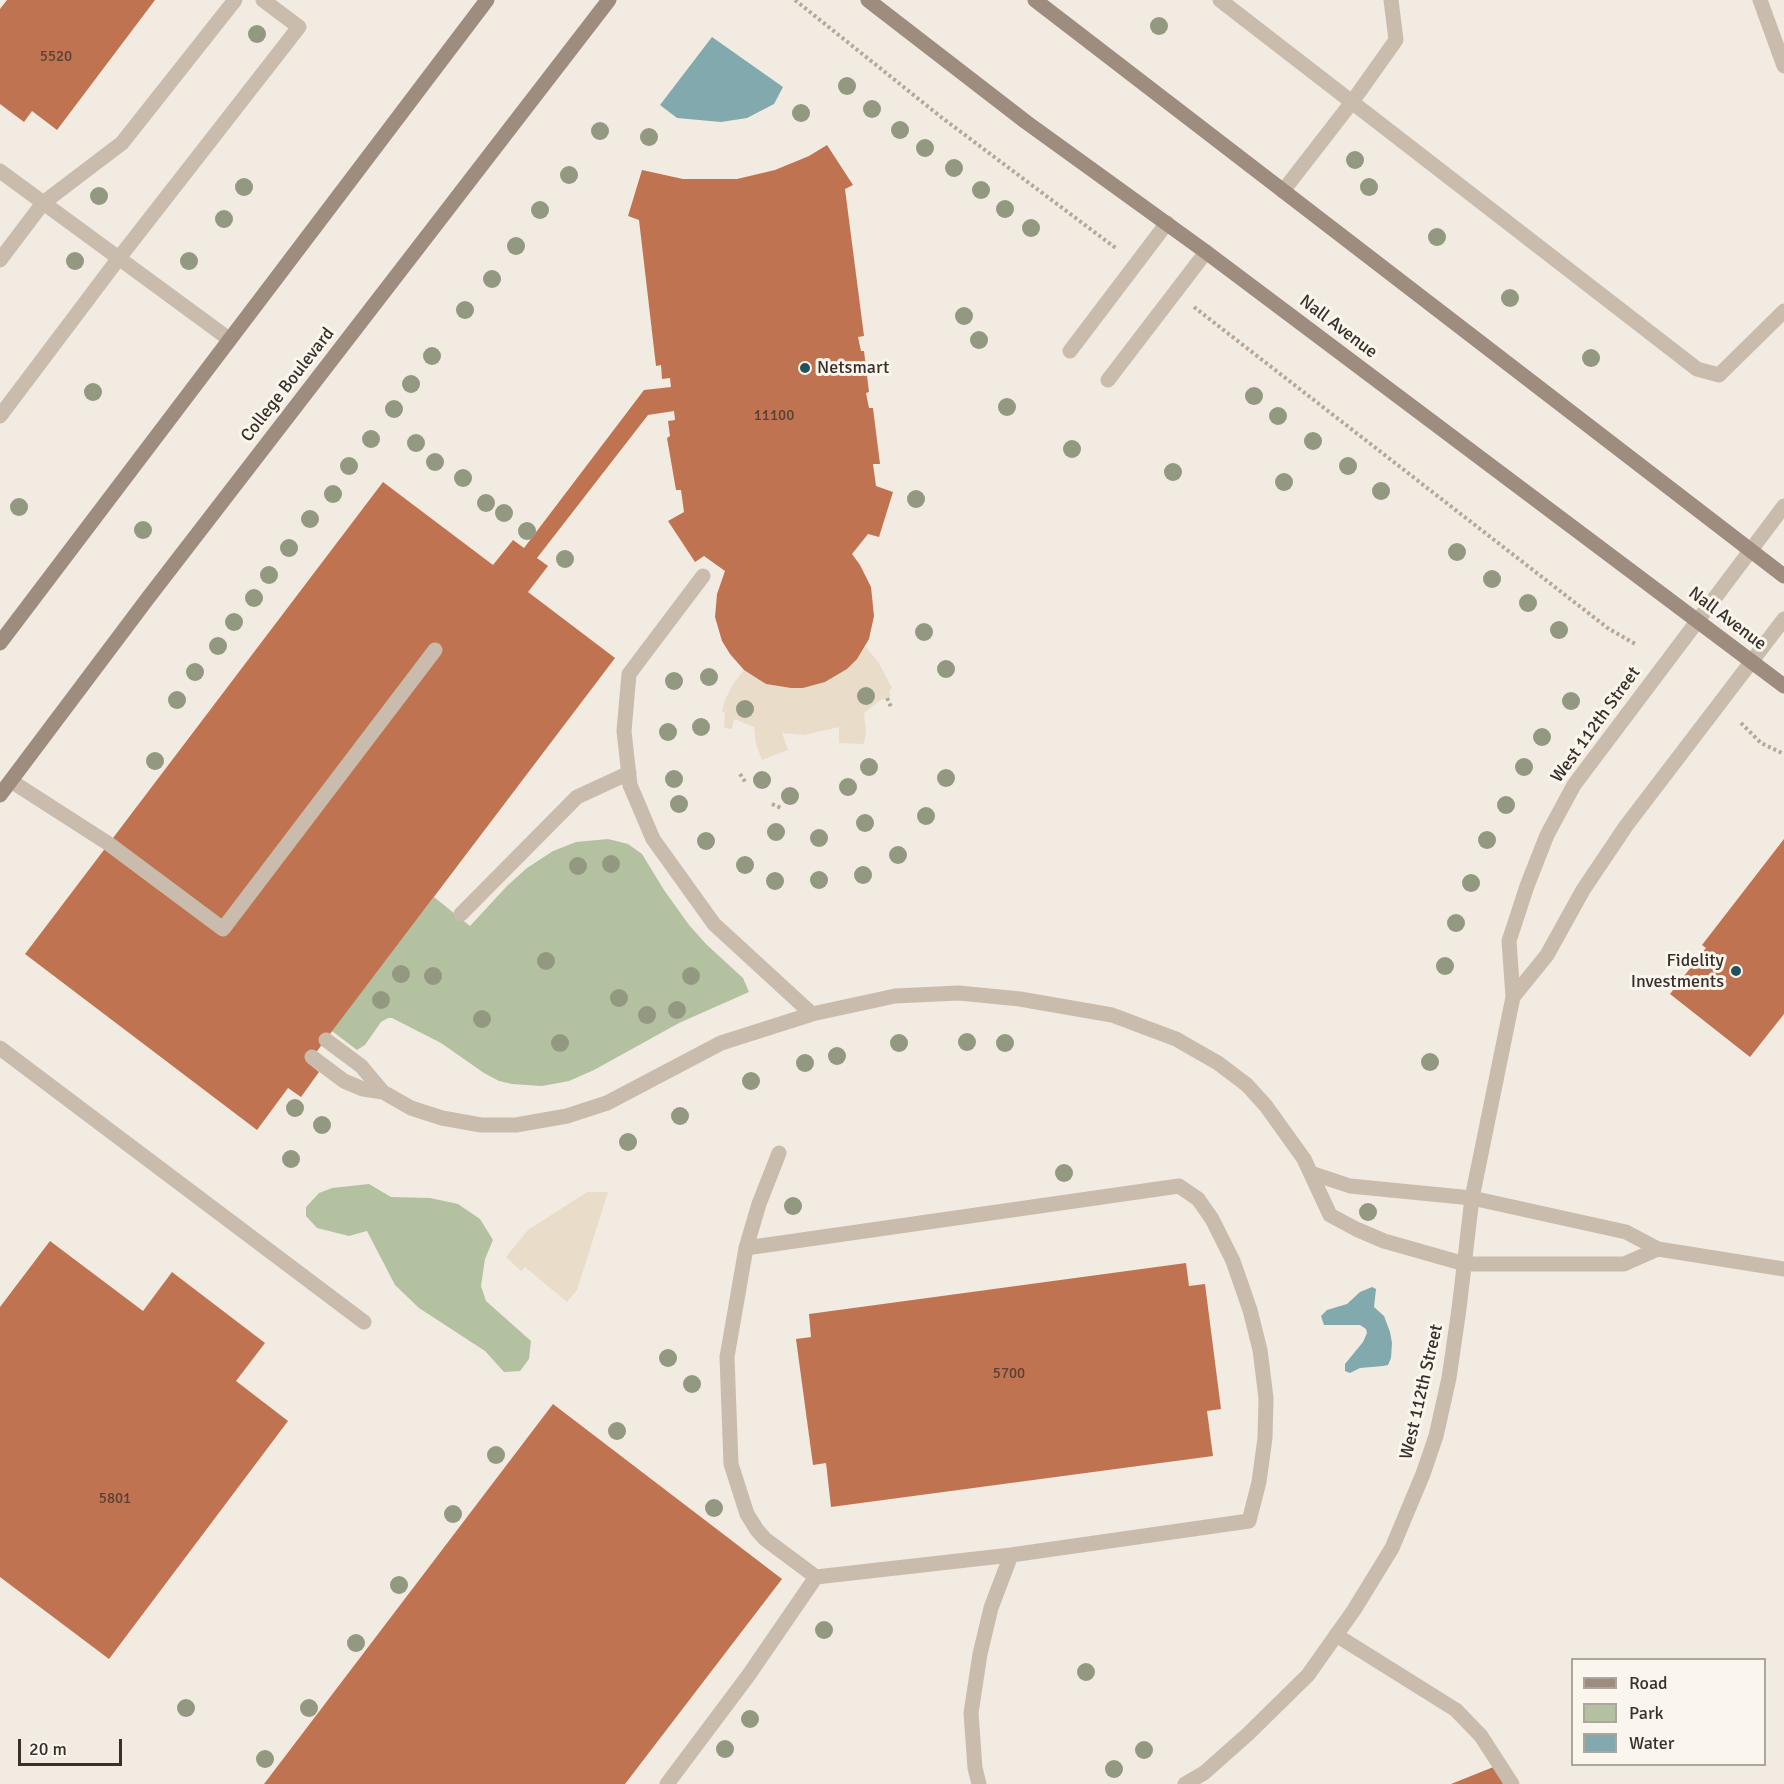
<!DOCTYPE html>
<html>
<head>
<meta charset="utf-8">
<style>
	body { margin:0 }
	#map { position:relative; width:1784px; height:1784px; overflow:hidden; background:#f2ebe1; font-family:Signika,sans-serif }
	canvas { display:block }
	.legend { position:absolute; left:1571px; top:1658px; width:195px; height:108px; box-sizing:border-box; background:#faf5ed; border:2px solid #ada69f; margin:0; padding:8px 10px; list-style:none; font-size:18px; color:#39302b }
	.legend li { display:flex; align-items:center; gap:12px; height:30px }
	.legend b { width:30px; border:2px solid #ada69f }
	.scale { position:absolute; left:18px; top:1739px; width:104px; height:27px; box-sizing:border-box; border:3px solid #39302b; border-top:0; padding-left:8px; font-size:18px; line-height:21px; white-space:nowrap; color:#39302b; -webkit-text-stroke:4px #faf5ed; paint-order:stroke }
</style>
</head>
<body>
<div id="map">
<canvas width="1784" height="1784"></canvas>
<ul class="legend">
<li><b style="height:8px;background:#9e8c7e"></b>Road</li>
<li><b style="height:16px;background:#b4c1a1"></b>Park</li>
<li><b style="height:16px;background:#81a9ae"></b>Water</li>
</ul>
<div class="scale">20 m</div>
</div>
<script>
const ctx = document.querySelector('canvas').getContext('2d');
ctx.lineJoin = 'round';
function fill(path, color) {
  ctx.fillStyle = color;
  ctx.fill(path, 'evenodd');
}
function toPath(rows) {
  const path = new Path2D();
  for (const r of rows) {
    path.moveTo(r[0], r[1]);
    for (let i = 2; i < r.length; i += 2) path.lineTo(r[i], r[i + 1]);
  }
  return path;
}
function strokePath(path, color, width, dash) {
  ctx.strokeStyle = color;
  ctx.lineWidth = width;
  ctx.lineCap = dash ? 'butt' : 'round';
  ctx.setLineDash(dash || []);
  ctx.stroke(path);
}
function label(font, color, halo, rows, align = 'center') {
  ctx.font = font + ' Signika,sans-serif';
  ctx.lineWidth = 6;
  ctx.setLineDash([]);
  ctx.textBaseline = 'middle';
  ctx.strokeStyle = halo;
  ctx.fillStyle = color;
  for (const [text, x, y, turn = 0] of rows) {
    ctx.save();
    ctx.translate(x, y);
    ctx.rotate((+turn || 0) * Math.PI / 180);
    ctx.textAlign = isNaN(turn) ? turn : align;
    if (halo) ctx.strokeText(text, 0, 0);
    ctx.fillText(text, 0, 0);
    ctx.restore();
  }
}
const green = toPath([
	[608,839,628,844,642,854,664,890,689,925,707,945,743,978,749,992,679,1023,594,1070,569,1081,542,1086,512,1084,499,1081,484,1073,441,1043,392,1018,388,1018,381,1022,365,1045,357,1050,332,1031,434,897,470,926,507,886,527,868,553,851,576,842],
	[369,1184,391,1197,430,1198,458,1204,480,1219,493,1240,485,1259,481,1286,486,1301,531,1341,529,1359,520,1371,504,1372,485,1351,419,1308,395,1285,367,1231,349,1236,317,1228,306,1216,306,1207,319,1193,332,1188]
]);
const plaza = toPath([
	[865,646,879,663,892,688,889,692,891,696,881,700,864,713,866,732,864,744,839,743,839,727,804,735,782,733,788,750,762,760,756,744,754,727,734,719,732,729,724,728,725,713,722,711,725,700,733,684,744,670,766,684,791,688,803,688,825,682,847,669],
	[587,1192,608,1192,577,1290,567,1302,525,1267,521,1271,506,1257,528,1230]
]);
const water = toPath([
	[712,37,783,87,774,104,747,118,721,122,677,118,660,105],
	[1372,1287,1376,1289,1374,1307,1384,1316,1390,1332,1392,1343,1391,1358,1388,1365,1383,1366,1360,1368,1350,1373,1345,1371,1345,1364,1363,1342,1367,1333,1366,1329,1360,1325,1324,1325,1321,1316,1327,1310,1347,1304,1360,1292]
]);
const building = toPath([
	[7,0,155,0,57,130,32,111,24,122,0,104,0,9],
	[827,145,853,185,845,189,864,336,858,337,861,351,864,351,869,392,866,393,869,408,873,408,880,464,873,464,876,486,893,492,879,537,868,534,852,554,860,565,871,587,874,616,869,639,857,659,847,669,825,682,803,688,791,688,766,684,758,679,744,670,730,654,722,641,715,617,717,594,725,571,704,556,695,562,668,521,684,512,681,490,676,490,667,438,670,436,668,421,675,420,674,411,648,415,537,558,548,566,528,592,615,658,308,1063,319,1072,301,1097,288,1088,257,1130,25,954,383,482,493,565,513,540,524,548,644,390,671,387,670,378,662,379,661,365,656,366,639,220,628,216,642,170,683,179,737,179,775,170,809,156],
	[1784,839,1784,1014,1750,1057,1670,994,1706,948,1702,945],
	[50,1241,143,1311,172,1272,265,1343,236,1381,288,1421,109,1659,0,1577,0,1307],
	[1186,1263,1189,1286,1205,1284,1221,1409,1207,1411,1213,1456,831,1507,826,1463,813,1465,796,1339,811,1337,809,1314],
	[553,1404,782,1579,625,1784,264,1784],
	[1496,1766,1503,1784,1451,1784]
]);
const path = toPath([
	[795,0,941,117,1117,249],
	[1194,307,1609,629,1637,645],
	[887,698,891,707],
	[1741,723,1761,743,1784,754],
	[740,774,746,783],
	[772,804,781,808]
]);
const lane = toPath([
	[1220,0,1697,369,1719,375,1784,311],
	[1760,0,1784,66],
	[0,171,229,339],
	[1283,191,1352,102,1396,40,1391,0],
	[0,260,43,203,122,143,235,0],
	[1070,351,1167,223],
	[1108,380,1206,252],
	[0,416,119,258,299,27,263,0],
	[703,576,629,674,624,731,630,785,653,839,714,924,812,1014],
	[11,781,109,844,223,929,435,650],
	[461,914,577,797,629,773],
	[326,1040,361,1066,383,1092,411,1108,442,1118,481,1125,516,1125,567,1116,607,1103,721,1043,812,1014,895,996,959,993,1020,999,1112,1015,1176,1039,1218,1063,1247,1085,1266,1106,1304,1159,1330,1215,1356,1229,1384,1241,1465,1264],
	[0,1048,364,1322],
	[312,1057,344,1081,363,1089,383,1092],
	[1311,1173,1350,1186,1472,1198],
	[746,1248,1179,1186,1198,1199,1212,1219,1233,1261,1250,1310,1260,1350,1266,1398,1265,1438,1259,1482,1249,1521,1011,1555,991,1608,980,1654,971,1713,975,1768,979,1784],
	[816,1577,1011,1555],
	[1336,1635,1456,1710,1481,1736,1512,1784],
	[667,1784,748,1676,816,1577,765,1539,757,1530,747,1514,731,1464,727,1357,746,1248,759,1204,779,1153]
]);
const street = toPath([
	[1513,997,1547,955,1583,890,1626,826,1784,619],
	[1658,1249,1784,1269],
	[1465,1264,1624,1264,1658,1249,1626,1232,1472,1198],
	[1185,1784,1204,1773,1248,1734,1308,1675,1354,1610,1392,1548,1423,1474,1436,1436,1449,1378,1459,1309,1472,1198,1513,997,1509,941,1527,886,1547,835,1574,785,1784,506]
]);
const secondary = toPath([
	[868,0,1026,122,1206,252,1784,686],
	[1035,0,1784,576],
	[0,643,487,0],
	[0,795,148,598,609,0]
]);
const trees = [
	[1159,26],
	[257,34],
	[847,86],
	[872,109],
	[801,113],
	[900,130],
	[600,131],
	[649,137],
	[925,148],
	[1355,160],
	[954,168],
	[569,175],
	[244,187],
	[1369,187],
	[981,190],
	[99,196],
	[1005,209],
	[540,210],
	[224,219],
	[1031,228],
	[1437,237],
	[516,246],
	[75,261],
	[189,261],
	[492,279],
	[1510,298],
	[465,310],
	[964,316],
	[979,340],
	[432,356],
	[1591,358],
	[411,384],
	[93,392],
	[1254,396],
	[1007,407],
	[394,409],
	[1278,416],
	[371,439],
	[1313,441],
	[416,443],
	[1072,449],
	[435,462],
	[349,466],
	[1348,466],
	[1173,472],
	[463,478],
	[1284,482],
	[1381,491],
	[333,494],
	[916,499],
	[486,503],
	[19,507],
	[504,513],
	[310,519],
	[143,530],
	[527,531],
	[289,548],
	[1457,552],
	[565,559],
	[269,575],
	[1492,579],
	[254,598],
	[1528,603],
	[234,622],
	[1559,630],
	[924,632],
	[218,646],
	[946,669],
	[195,672],
	[709,677],
	[674,681],
	[866,696],
	[177,700],
	[1571,701],
	[745,709],
	[701,727],
	[668,732],
	[1542,737],
	[155,761],
	[869,767],
	[1524,767],
	[946,778],
	[674,779],
	[762,780],
	[848,787],
	[790,796],
	[679,804],
	[1506,805],
	[926,816],
	[865,823],
	[776,832],
	[819,838],
	[1487,840],
	[706,841],
	[898,855],
	[611,864],
	[745,865],
	[578,866],
	[863,875],
	[819,880],
	[775,881],
	[1471,883],
	[1456,923],
	[546,961],
	[1445,966],
	[401,974],
	[433,976],
	[691,976],
	[619,998],
	[381,1000],
	[677,1010],
	[647,1015],
	[482,1019],
	[967,1042],
	[560,1043],
	[899,1043],
	[1005,1043],
	[837,1056],
	[1430,1062],
	[805,1063],
	[751,1081],
	[295,1108],
	[680,1116],
	[322,1125],
	[628,1142],
	[291,1159],
	[1064,1173],
	[793,1206],
	[1368,1212],
	[668,1358],
	[692,1384],
	[617,1431],
	[496,1455],
	[714,1508],
	[453,1514],
	[399,1585],
	[824,1630],
	[356,1643],
	[1086,1672],
	[186,1708],
	[309,1708],
	[750,1719],
	[725,1749],
	[1144,1750],
	[265,1759],
	[1114,1769]
];
const markers = [
	[805,368,6,"#225259"],
	[1736,971,6,"#225259"]
];
const numberNames = [
	["5520",56,57],
	["11100",774,416],
	["5700",1009,1374],
	["5801",115,1499]
];
const streetNames = [
	["Nall Avenue",1338,327,37],
	["College Boulevard",288,385,-52],
	["Nall Avenue",1727,619,37],
	["West 112th Street",1596,725,-54],
	["West 112th Street",1422,1392,-77]
];
const poiNames = [
	["Netsmart",817,368],
	["Fidelity",1724,961,"right"],
	["Investments",1724,982,"right"]
];
fill(green, '#b4c1a1');
fill(plaza, '#e9ddc9');
fill(water, '#81a9ae');
fill(building, '#c07351');
strokePath(path, '#b6a797', 4, [3, 3]);
strokePath(lane, '#cabcad', 15);
strokePath(street, '#cabcad', 15);
strokePath(secondary, '#9e8c7e', 15);
ctx.fillStyle = '#939980';
for (const [x, y] of trees) {
  ctx.beginPath();
  ctx.arc(x, y, 9, 0, 2 * Math.PI);
  ctx.fill();
}
for (const [x, y, r, color] of markers) {
  const dot = new Path2D();
  dot.arc(x, y, r, 0, 2 * Math.PI);
  ctx.fillStyle = color;
  ctx.fill(dot);
  strokePath(dot, '#faf5ed', 2);
}
label('15px', '#5b4134', null, numberNames);
label('18px', '#39302b', '#faf5ed', streetNames);
label('18px', '#39302b', '#faf5ed', poiNames, 'left');
</script>
</body>
</html>
